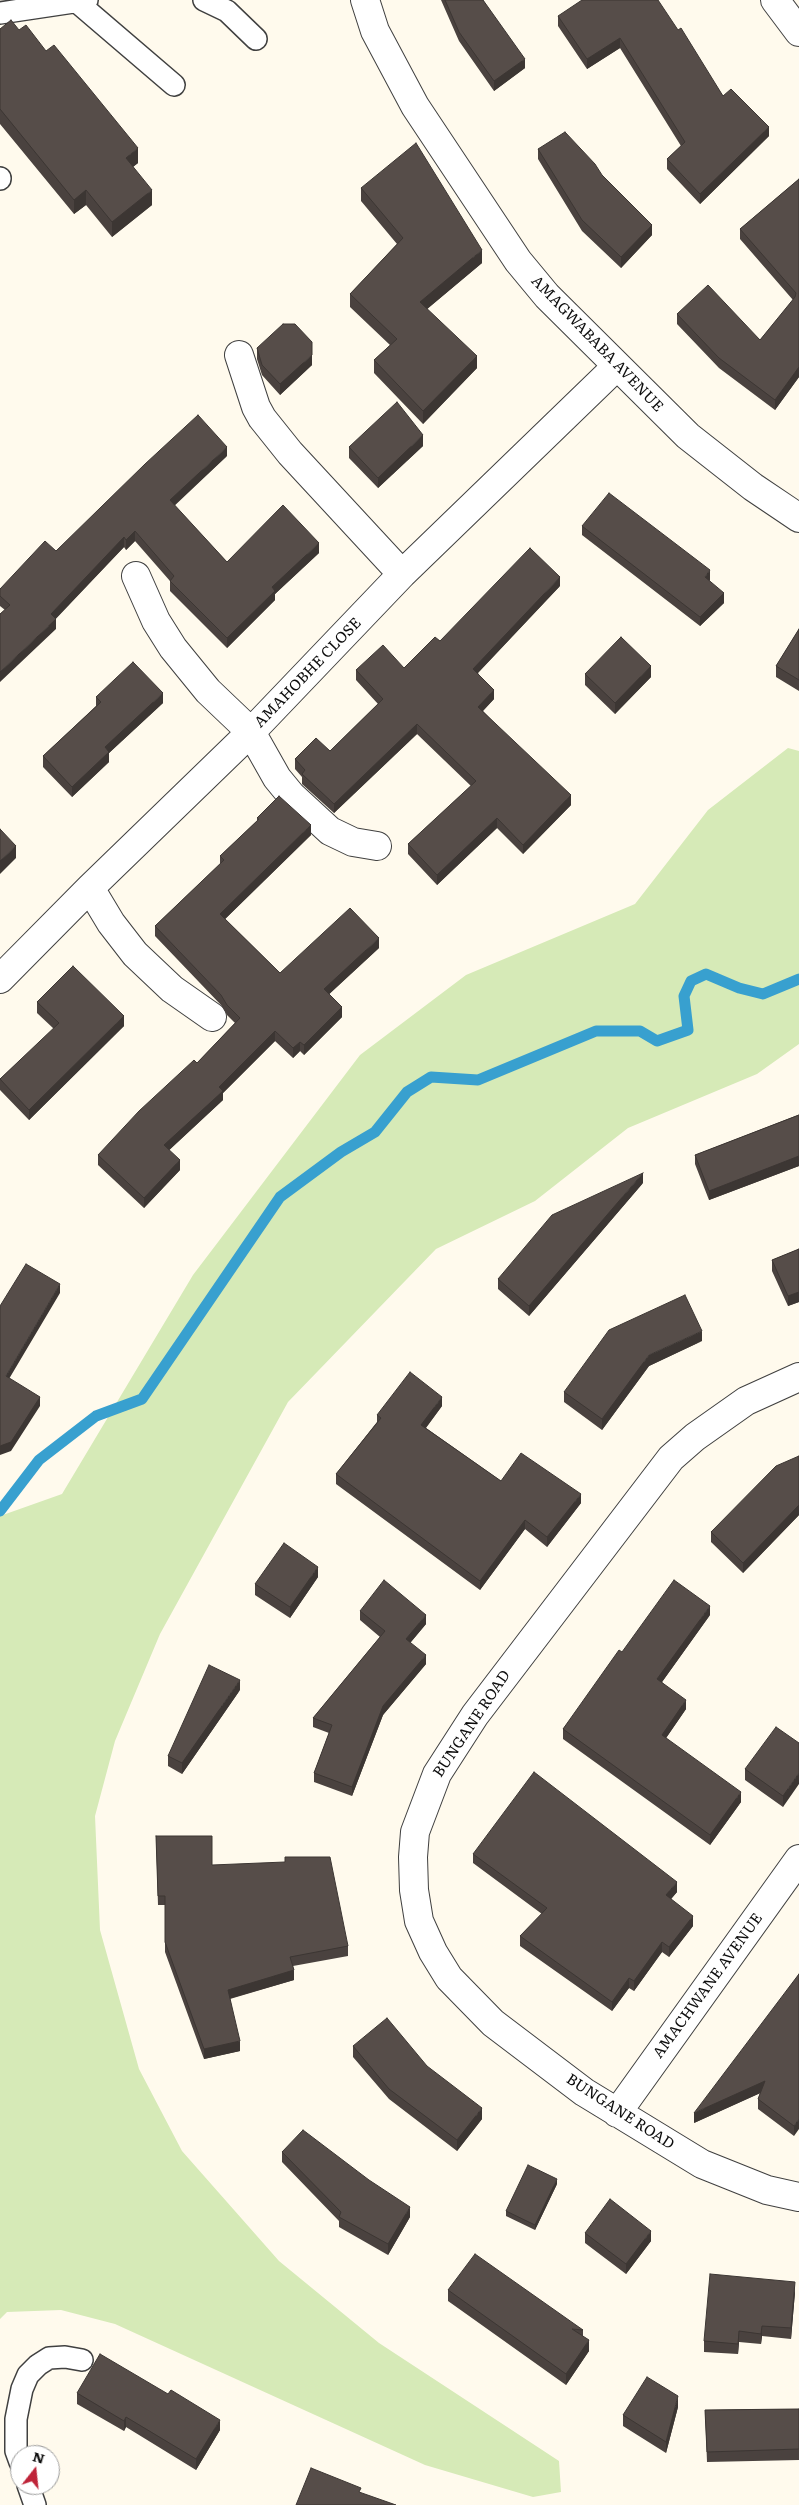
<!DOCTYPE html>
<html>
<head>
<meta charset="utf-8">
<style>
	body { margin:0 }
	#map { position:relative; width:799px; height:2505px; overflow:hidden; background:#fffaed; font-family:Literata,serif }
	canvas { display:block }
	.north { position:absolute; left:10px; top:2445px; width:50px; height:50px; box-sizing:border-box; background:#fff; border:1px solid #9e9e9e; border-radius:50%; rotate:16deg; font-size:14px; font-weight:700; line-height:20px; text-align:center; color:#0d0d0d }
	.north::after { content:''; display:block; margin:auto; width:18px; height:22px; background:#bf2439; clip-path:polygon(50% 0,100% 100%,50% 72%,0 100%) }
</style>
</head>
<body>
<div id="map">
<canvas width="799" height="2505"></canvas>
<div class="north">N</div>
</div>
<script>
const ctx = document.querySelector('canvas').getContext('2d');
ctx.lineJoin = 'round';
function fill(path, color) {
  ctx.fillStyle = color;
  ctx.fill(path, 'evenodd');
}
function toPath(rows) {
  const path = new Path2D();
  for (const r of rows) {
    path.moveTo(r[0], r[1]);
    for (let i = 2; i < r.length; i += 2) path.lineTo(r[i], r[i + 1]);
  }
  return path;
}
function strokePath(path, color, width, dash) {
  ctx.strokeStyle = color;
  ctx.lineWidth = width;
  ctx.lineCap = dash ? 'butt' : 'round';
  ctx.setLineDash(dash || []);
  ctx.stroke(path);
}
function label(font, color, halo, rows, align = 'center') {
  ctx.font = font + ' Literata,serif';
  ctx.lineWidth = 5;
  ctx.setLineDash([]);
  ctx.textBaseline = 'middle';
  ctx.strokeStyle = halo;
  ctx.fillStyle = color;
  for (const [text, x, y, turn = 0] of rows) {
    ctx.save();
    ctx.translate(x, y);
    ctx.rotate((+turn || 0) * Math.PI / 180);
    ctx.textAlign = isNaN(turn) ? turn : align;
    if (halo) ctx.strokeText(text, 0, 0);
    ctx.fillText(text, 0, 0);
    ctx.restore();
  }
}
const green = toPath([
	[788,748,799,751,799,1044,757,1074,628,1128,535,1201,436,1249,288,1402,160,1634,115,1741,95,1816,100,1930,139,2069,182,2151,279,2261,379,2343,559,2461,561,2492,533,2497,425,2465,115,2324,61,2310,7,2312,0,2319,0,1516,62,1494,193,1275,360,1055,466,975,635,904,708,810]
]);
const stream = toPath([
	[0,1511,39,1460,96,1416,142,1399,280,1197,341,1152,375,1132,407,1092,431,1077,478,1080,596,1031,640,1031,657,1041,688,1030,684,996,691,981,706,974,739,988,763,994,799,979]
]);
const service = toPath([
	[204,0,227,11,256,39],
	[77,2,174,85],
	[0,13,87,0],
	[0,178,0,179],
	[20,2462,16,2451,16,2419,22,2389,28,2375,38,2365,49,2358,65,2357,82,2360],
	[28,2485,35,2505]
]);
const minor = toPath([
	[365,0,375,31,415,106,518,261,547,296,688,436,753,487,799,518],
	[239,355,256,407,262,418,290,453,402,574],
	[136,576,156,621,173,648,208,691,251,732,277,778,291,795,330,831,353,842,377,846],
	[90,888,111,923,135,954,172,989,212,1017],
	[0,979,90,888,251,732,402,574,616,367],
	[799,1377,746,1401,695,1437,671,1458,475,1715,437,1774,415,1832,413,1857,414,1890,419,1921,433,1952,449,1978,493,2023,584,2092,702,2164,767,2190,799,2197],
	[617,2113,799,1859]
]);
const tertiary = toPath([
	[775,0,799,32]
]);
const wall = toPath([
	[441,0,483,0,525,68,494,91,459,41],
	[558,16,678,30,723,96,769,136,700,204,667,169,667,159,681,146,620,48,587,69,558,26],
	[0,29,138,163,133,167,152,205,112,237,86,205,74,214,0,124],
	[538,149,602,175,652,235,621,268,582,231,538,159],
	[799,179,799,377,775,410,719,368,677,324,677,314,760,340,793,300,740,239,740,229],
	[361,188,482,263,427,309,477,368,423,424,374,373,374,360,390,345,350,307,350,294,397,244,361,201],
	[257,348,312,365,280,395,262,375,257,359],
	[423,446,378,488,349,458,349,447],
	[227,456,174,505,227,562,319,553,275,594,275,600,227,648,170,591,170,581,135,541,126,550,124,547,56,618,56,629,5,610,0,606,0,589,56,551],
	[582,526,710,580,709,581,724,603,700,626,582,535],
	[560,586,478,673,494,699,483,711,571,805,523,854,497,828,437,885,408,854,408,844,471,786,417,734,334,813,302,784,302,777,295,769,295,759,330,751,378,704,356,680,356,670,404,668,440,641],
	[799,629,799,691,776,677,776,666],
	[585,674,651,677,615,714,585,685],
	[96,697,163,703,109,753,109,762,72,797,43,767,43,756,96,706],
	[257,818,311,835,225,919,280,973,379,948,329,994,342,1017,304,1055,300,1051,293,1058,275,1041,223,1093,223,1100,169,1150,180,1170,144,1208,98,1165,98,1155,197,1063,235,1023,227,1015,221,1005,155,936,155,926,220,864,220,856,257,821],
	[37,1002,124,1026,29,1120,0,1090,0,1079,54,1029,37,1013],
	[798,1112,799,1166,709,1200,695,1164,695,1155,798,1115],
	[643,1183,529,1316,498,1289,498,1279],
	[799,1249,799,1302,788,1306,772,1271,772,1260],
	[702,1341,649,1366,602,1430,564,1402,564,1392],
	[442,1406,426,1428,501,1481,581,1503,547,1547,525,1529,480,1590,336,1484,336,1474,377,1422,377,1415],
	[799,1456,799,1515,743,1573,711,1542,711,1532],
	[318,1577,290,1618,255,1595,255,1584],
	[360,1611,426,1624,410,1643,426,1664,383,1715,352,1796,314,1782,314,1773,329,1733,313,1727,313,1718,380,1637,360,1620],
	[710,1615,662,1682,686,1709,666,1738,741,1802,710,1845,563,1739,563,1729,622,1652],
	[240,1690,182,1774,168,1766,168,1756],
	[799,1743,783,1807,745,1780,745,1769],
	[156,1836,212,1865,348,1946,348,1956,293,1966,294,1980,230,1999,240,2051,204,2059,165,1952,165,1905,158,1905],
	[473,1854,677,1892,671,1899,693,1926,669,1957,662,1952,634,1991,629,1988,612,2011,520,1946,520,1936,542,1914,473,1863],
	[799,1974,794,2136,758,2109,758,2099,760,2093,694,2123],
	[353,2046,482,2119,457,2151,389,2099,353,2057],
	[282,2152,410,2217,388,2255,339,2227,339,2221,282,2162],
	[557,2184,535,2230,506,2216,506,2211],
	[585,2233,651,2241,626,2274,585,2243],
	[448,2290,583,2330,583,2336,589,2351,566,2385,448,2301],
	[795,2292,791,2339,762,2336,761,2344,739,2342,738,2354,704,2352,704,2341],
	[77,2393,220,2430,196,2470,126,2427,124,2431,77,2404],
	[678,2407,666,2453,623,2426,623,2415],
	[799,2409,799,2460,707,2462,705,2410]
]);
const shadedWall = toPath([
	[620,38,620,48,587,69,587,59],
	[525,59,525,68,494,91,494,81],
	[769,127,769,136,700,204,700,194],
	[138,148,138,163,126,172,126,158],
	[86,190,86,205,74,214,74,200],
	[152,190,152,205,112,237,112,222],
	[652,225,652,235,621,268,621,257],
	[482,250,482,263,420,315,420,302],
	[312,355,312,365,280,395,280,384],
	[477,356,477,368,423,424,423,411],
	[799,367,799,377,775,410,775,400],
	[423,435,423,446,378,488,378,478],
	[227,447,227,456,170,510,170,500],
	[135,531,135,541,126,550,126,540],
	[124,537,124,547,51,624,51,614],
	[319,543,319,553,275,594,275,600,227,648,227,638,272,587],
	[710,570,710,580,705,587,705,577],
	[560,577,560,586,473,678,473,669],
	[724,593,724,603,700,626,700,617],
	[56,619,56,629,0,682,0,672],
	[651,666,651,677,615,714,615,703],
	[494,690,494,699,478,716,478,707],
	[163,693,163,703,109,753,109,762,72,797,72,787,105,747],
	[417,724,417,734,334,813,334,804],
	[571,795,571,805,523,854,523,845],
	[497,818,497,828,437,885,437,875],
	[311,825,311,835,220,924,220,914],
	[16,846,16,858,0,874,0,861],
	[379,938,379,948,324,999,324,989],
	[342,1007,342,1017,304,1055,304,1045],
	[124,1016,124,1026,29,1120,29,1110],
	[275,1031,275,1041,223,1093,223,1100,164,1155,164,1145,219,1087],
	[300,1042,300,1051,293,1058,293,1048],
	[799,1156,799,1166,709,1200,709,1191],
	[180,1160,180,1170,144,1208,144,1198],
	[643,1173,643,1183,529,1316,529,1306],
	[60,1284,60,1293,6,1384,6,1376],
	[799,1292,799,1302,788,1306,788,1296],
	[702,1331,702,1341,649,1366,602,1430,602,1419,649,1355],
	[40,1397,40,1406,11,1451,0,1455,0,1446],
	[442,1397,442,1406,421,1434,421,1425],
	[581,1494,581,1503,547,1547,547,1537],
	[799,1505,799,1515,743,1573,743,1563],
	[525,1520,525,1529,480,1590,480,1581],
	[318,1567,318,1577,290,1618,290,1607],
	[710,1606,710,1615,657,1689,657,1679],
	[426,1615,426,1624,406,1648,406,1639],
	[426,1655,426,1664,383,1715,352,1796,352,1787,383,1706],
	[240,1680,240,1690,182,1774,182,1763],
	[686,1700,686,1709,662,1744,662,1735],
	[799,1773,799,1784,783,1807,783,1796],
	[741,1792,741,1802,710,1845,710,1835],
	[677,1882,677,1892,666,1905,666,1895],
	[693,1916,693,1926,669,1957,669,1947],
	[662,1942,662,1952,634,1991,634,1981],
	[294,1970,294,1980,228,1999,228,1990],
	[629,1978,629,1988,612,2011,612,2002],
	[240,2041,240,2051,204,2059,204,2049],
	[765,2081,765,2091,694,2123,694,2113],
	[482,2108,482,2119,457,2151,457,2140],
	[799,2119,799,2129,794,2136,794,2126],
	[557,2179,557,2184,535,2230,535,2225],
	[410,2207,410,2217,388,2255,388,2244],
	[651,2231,651,2241,626,2274,626,2264],
	[795,2282,795,2292,791,2339,791,2328],
	[762,2326,762,2336,761,2344,761,2334],
	[739,2331,739,2342,738,2354,738,2344],
	[589,2340,589,2351,566,2385,566,2374],
	[678,2396,678,2407,666,2453,666,2442],
	[126,2417,126,2427,124,2431,124,2421],
	[220,2420,220,2430,196,2470,196,2459]
]);
const building = toPath([
	[445,0,483,0,525,59,494,81,459,32,445,0],
	[582,0,658,0,678,30,681,28,723,96,731,89,769,127,700,194,667,159,685,142,620,38,587,59,558,16,582,0],
	[11,20,19,30,26,25,46,51,54,45,138,148,126,158,152,190,112,222,86,190,74,200,0,109,0,29,11,20],
	[565,132,595,164,602,175,652,225,621,257,582,220,538,149,565,132],
	[416,143,482,250,420,302,477,356,423,411,374,360,397,339,350,294,403,238,361,188,416,143],
	[799,179,799,367,775,400,719,358,677,314,708,285,760,340,795,297,796,293,740,229,799,179],
	[283,324,295,324,312,342,312,355,280,384,262,365,257,348,283,324],
	[397,402,423,435,378,478,349,447,397,402],
	[198,415,227,447,170,500,227,562,283,505,319,543,272,587,275,591,227,638,170,581,174,576,135,531,126,540,124,537,51,614,56,619,0,672,0,614,10,605,0,596,0,589,45,541,56,551,145,464,198,415],
	[609,493,710,570,705,577,724,593,700,617,582,526,609,493],
	[530,548,560,577,473,669,494,690,478,707,571,795,523,845,497,818,437,875,408,844,476,781,417,724,334,804,302,774,305,770,295,759,316,738,330,751,383,699,356,670,383,645,404,668,435,637,440,641,530,548],
	[799,629,799,680,776,666,799,629],
	[621,637,651,666,615,703,585,674,621,637],
	[133,662,163,693,105,747,109,752,72,787,43,756,101,702,96,697,133,662],
	[279,796,311,825,220,914,280,973,350,908,379,938,324,989,342,1007,304,1045,300,1042,293,1048,275,1031,219,1087,223,1091,164,1145,180,1160,144,1198,98,1155,139,1111,194,1060,197,1063,240,1018,227,1005,221,995,155,926,224,860,220,856,259,819,257,818,279,796],
	[0,829,16,846,0,861,0,829],
	[73,966,124,1016,29,1110,0,1079,59,1023,37,1002,73,966],
	[799,1115,799,1156,709,1191,695,1155,799,1115],
	[643,1173,529,1306,498,1279,552,1215,643,1173],
	[799,1249,799,1292,788,1296,772,1260,799,1249],
	[26,1264,60,1284,6,1376,40,1397,11,1442,0,1446,0,1306,26,1264],
	[685,1295,702,1331,649,1355,602,1419,564,1392,609,1330,685,1295],
	[410,1372,442,1397,421,1425,501,1481,521,1453,581,1494,547,1537,525,1520,480,1581,336,1474,381,1418,377,1415,410,1372],
	[799,1456,799,1505,743,1563,711,1532,776,1466,799,1456],
	[284,1543,318,1567,290,1607,255,1584,284,1543],
	[384,1580,426,1615,406,1639,426,1655,383,1706,352,1787,314,1773,332,1725,313,1718,385,1631,360,1611,384,1580],
	[674,1580,710,1606,657,1679,686,1700,662,1735,741,1792,710,1835,563,1729,619,1650,622,1652,674,1580],
	[209,1665,240,1680,182,1763,168,1756,209,1665],
	[776,1727,799,1743,799,1773,783,1796,745,1769,776,1727],
	[534,1772,677,1882,666,1895,693,1916,669,1947,662,1942,634,1981,629,1978,612,2002,520,1936,547,1908,473,1854,534,1772],
	[156,1836,212,1836,212,1865,285,1862,285,1857,330,1857,348,1946,290,1957,294,1970,228,1990,240,2041,204,2049,165,1942,165,1896,158,1896,156,1836],
	[799,1974,799,2119,794,2126,758,2099,765,2081,694,2113,799,1974],
	[387,2018,427,2066,482,2108,457,2140,389,2089,353,2046,387,2018],
	[303,2130,369,2180,410,2207,388,2244,339,2217,341,2212,282,2152,303,2130],
	[528,2165,557,2179,535,2225,506,2211,528,2165],
	[610,2199,651,2231,626,2264,585,2233,610,2199],
	[475,2254,583,2330,572,2329,589,2340,566,2374,448,2290,475,2254],
	[710,2274,795,2282,791,2328,762,2326,761,2334,739,2331,738,2344,704,2341,710,2274],
	[100,2354,168,2394,171,2390,220,2420,196,2459,126,2417,124,2421,77,2393,100,2354],
	[647,2377,678,2396,666,2442,623,2415,647,2377],
	[799,2409,799,2449,707,2452,705,2410,799,2409],
	[311,2468,361,2488,359,2492,396,2505,296,2505,311,2468]
]);
const streetNames = [
	["AMAGWABABA AVENUE",597,344,46],
	["AMAHOBHE CLOSE",308,673,-46],
	["BUNGANE ROAD",472,1724,-56],
	["AMACHWANE AVENUE",708,1986,-54],
	["BUNGANE ROAD",620,2112,33]
];
fill(green, '#d6eab7');
strokePath(stream, '#38a0cf', 11);
strokePath(service, '#404040', 24);
strokePath(minor, '#404040', 30);
strokePath(tertiary, '#404040', 30);
strokePath(service, '#fff', 21);
strokePath(minor, '#fff', 28);
strokePath(tertiary, '#fff', 28);
fill(wall, '#4a423f');
fill(shadedWall, '#3c3633');
fill(building, '#564d49');
strokePath(building, '#3c3633', 1);
label('15px', '#0d0d0d', '#fff', streetNames);
</script>
</body>
</html>
